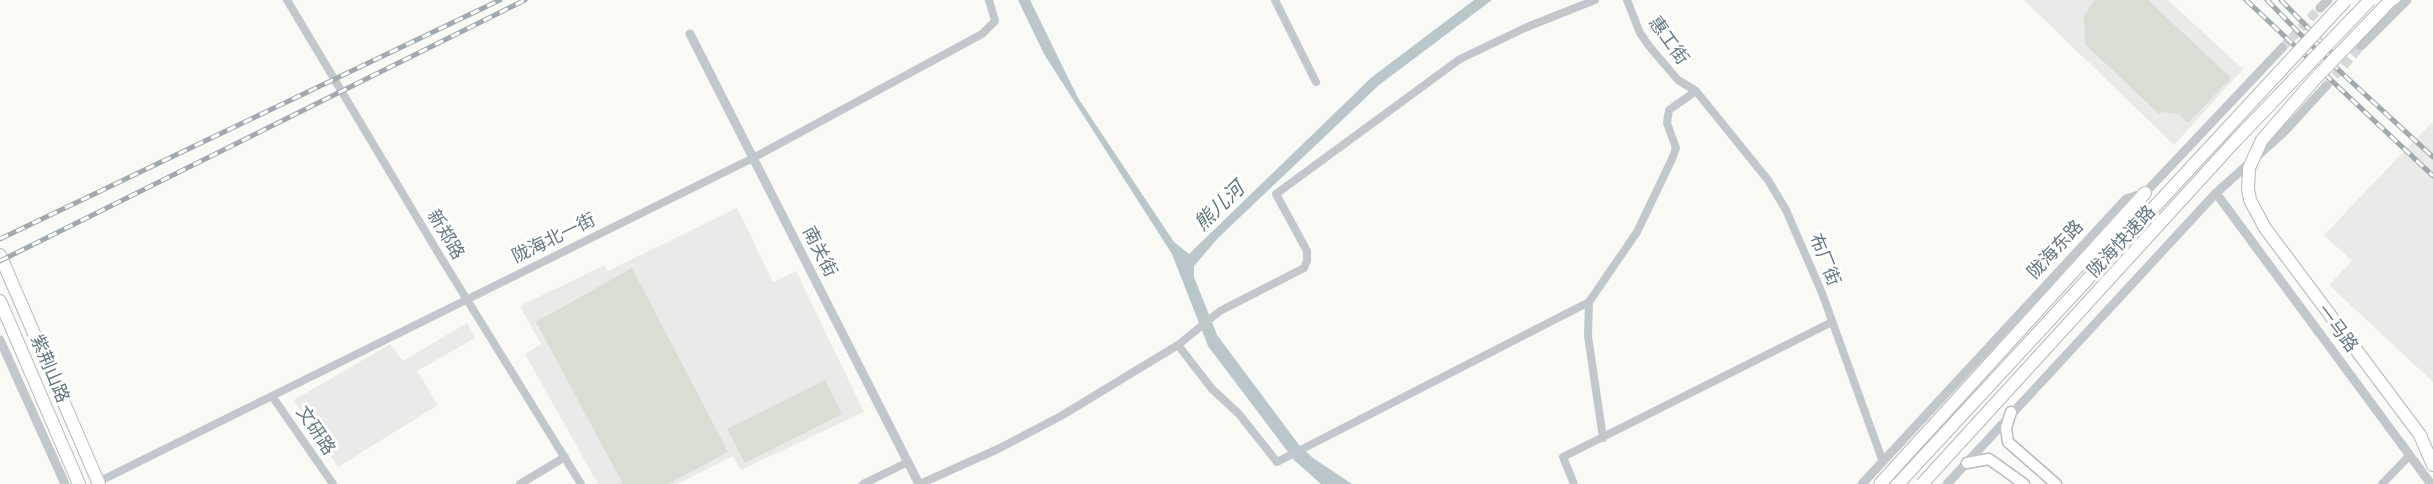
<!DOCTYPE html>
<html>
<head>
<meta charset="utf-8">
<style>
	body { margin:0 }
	canvas { display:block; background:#f9f9f6 }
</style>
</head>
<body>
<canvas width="2433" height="484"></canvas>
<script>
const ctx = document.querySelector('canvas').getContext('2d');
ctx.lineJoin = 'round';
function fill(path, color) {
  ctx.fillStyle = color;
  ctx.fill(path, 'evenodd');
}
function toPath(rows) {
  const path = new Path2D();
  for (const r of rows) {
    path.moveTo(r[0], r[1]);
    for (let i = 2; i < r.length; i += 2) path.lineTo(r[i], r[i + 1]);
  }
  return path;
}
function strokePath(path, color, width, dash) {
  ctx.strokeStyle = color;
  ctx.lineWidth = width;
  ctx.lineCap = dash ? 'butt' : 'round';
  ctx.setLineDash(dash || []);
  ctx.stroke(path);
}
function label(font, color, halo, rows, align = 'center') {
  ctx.font = font + ' "Space Grotesk","Noto Sans SC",sans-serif';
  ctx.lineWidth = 6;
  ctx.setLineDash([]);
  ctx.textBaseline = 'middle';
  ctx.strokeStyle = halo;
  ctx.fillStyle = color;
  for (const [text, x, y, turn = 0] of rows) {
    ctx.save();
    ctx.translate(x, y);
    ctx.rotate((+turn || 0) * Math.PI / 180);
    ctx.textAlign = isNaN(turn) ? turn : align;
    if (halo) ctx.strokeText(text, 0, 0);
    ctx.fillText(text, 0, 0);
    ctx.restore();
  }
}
const built = toPath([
	[2024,0,2168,0,2243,69,2174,145],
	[2431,123,2433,125,2433,382,2329,285,2352,261,2324,235],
	[737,208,773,282,796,271,864,412,741,470,733,456,677,484,598,484,525,354,541,344,520,306,605,265,608,271],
	[467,323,475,338,417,371,438,405,338,467,294,400,390,344,403,361]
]);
const green = toPath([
	[2095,0,2148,0,2231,78,2188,123,2179,114,2162,112,2159,114,2085,44,2084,16],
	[632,268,728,452,668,484,623,484,536,322],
	[825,380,842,414,745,463,727,429]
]);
const water = toPath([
	[1018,0,1030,0,1078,98,1174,242,1189,254,1372,77,1474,0,1492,0,1379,85,1218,238,1194,266,1194,277,1217,335,1299,445,1313,458,1352,484,1321,484,1294,460,1208,346,1172,254,1044,54]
]);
const tertiaryTunnel = toPath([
	[2282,48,2320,8],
	[2326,86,2361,46]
]);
const minor = toPath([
	[287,0,440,256,581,484],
	[1275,0,1316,82],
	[1627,0,1640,33,1649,46,1678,80,1696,91,1768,180,1786,210,1822,293,1883,462],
	[1178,345,1212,389,1239,414,1277,462,1589,302],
	[272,396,333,484],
	[1603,438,1588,336,1589,302,1637,232,1672,159,1676,148,1667,123,1669,110,1696,91],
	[98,482,753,158,982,34,995,21,989,0],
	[520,484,565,457],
	[863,484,908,462],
	[920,484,998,449,1061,416,1178,345,1220,311,1304,268,1307,261,1307,251,1276,194,1460,59,1527,27,1595,0],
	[1574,484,1563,457,1832,322],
	[2382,484,2410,455]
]);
const tertiary = toPath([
	[2320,8,2328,0],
	[690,34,919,484],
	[2361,46,2407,0],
	[2216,193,2431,484],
	[0,340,65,484],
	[1862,484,2126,199,2145,193,2282,48],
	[1947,484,2216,193,2284,132,2326,86]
]);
const secondary = toPath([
	[2011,412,2006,428,2008,442,2056,484],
	[1967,463,1989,459,2024,484]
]);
const primary = toPath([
	[0,255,99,484],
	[0,301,79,484]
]);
const trunk = toPath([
	[2420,435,2433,465],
	[1880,484,2145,193]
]);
const rail = toPath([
	[2246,0,2433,176],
	[2267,0,2307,41,2433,157],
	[2281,0,2333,54],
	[0,239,500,0],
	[0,261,525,0]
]);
const trunkBridge = toPath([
	[2391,0,2314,80,2262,140,2249,168,2248,189,2250,200,2265,228,2420,435],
	[1898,484,2346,0],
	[1922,484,2236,140,2370,0]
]);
const streetNames = [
	["惠工街",1668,41,54],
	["新郑路",445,235,59],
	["陇海北一街",554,239,-26],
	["陇海快速路",2122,242,-47],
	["陇海东路",2056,250,-47],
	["南关街",819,252,63],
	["布厂街",1824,260,68],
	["一马路",2337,329,53],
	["紫荆山路",49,369,67],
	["文研路",315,431,56]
];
const waterNames = [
	["熊儿河",1220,207,-44]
];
fill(built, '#eaeae9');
fill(green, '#d9ded5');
fill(water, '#b9c7ca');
strokePath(tertiaryTunnel, '#d4d8d9', 9, [9, 4.5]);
strokePath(secondary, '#b4bbbf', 13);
strokePath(primary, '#b3b9bc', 14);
strokePath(trunk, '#b2b8bb', 14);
strokePath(minor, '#c1c7ca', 8);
strokePath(tertiary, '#c1c7ca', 9);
strokePath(secondary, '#fff', 10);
strokePath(primary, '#fff', 12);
strokePath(trunk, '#fff', 12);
strokePath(rail, '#a0a9ae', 5);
strokePath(rail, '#fff', 3, [9]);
strokePath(trunkBridge, '#b2b8bb', 14, []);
strokePath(trunkBridge, '#fff', 12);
label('18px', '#637782', '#fff', streetNames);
label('italic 20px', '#5e777c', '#fff', waterNames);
</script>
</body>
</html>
